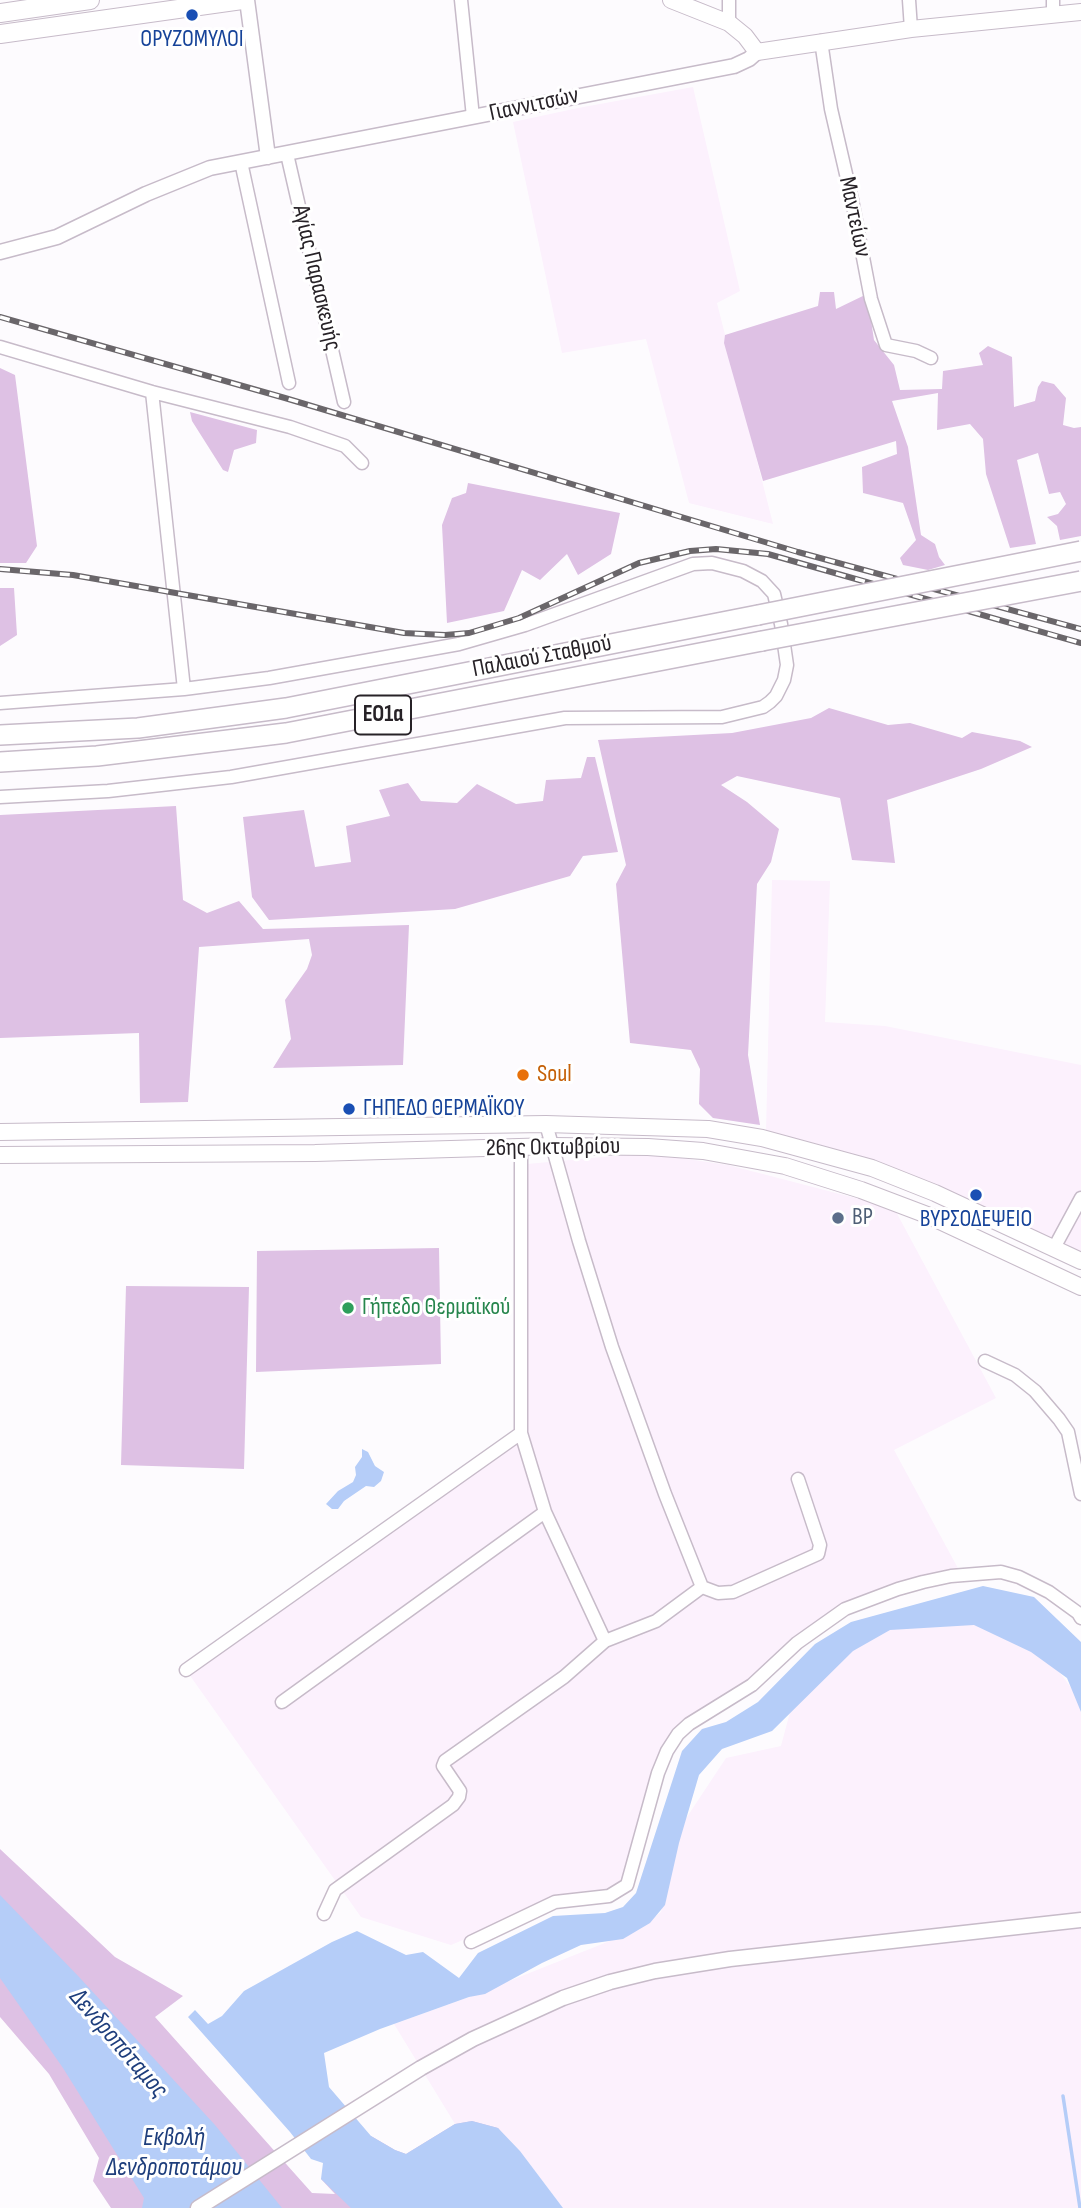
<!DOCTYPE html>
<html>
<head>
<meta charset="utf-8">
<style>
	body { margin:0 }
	canvas { display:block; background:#fdfbfe }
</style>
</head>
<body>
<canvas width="1081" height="2208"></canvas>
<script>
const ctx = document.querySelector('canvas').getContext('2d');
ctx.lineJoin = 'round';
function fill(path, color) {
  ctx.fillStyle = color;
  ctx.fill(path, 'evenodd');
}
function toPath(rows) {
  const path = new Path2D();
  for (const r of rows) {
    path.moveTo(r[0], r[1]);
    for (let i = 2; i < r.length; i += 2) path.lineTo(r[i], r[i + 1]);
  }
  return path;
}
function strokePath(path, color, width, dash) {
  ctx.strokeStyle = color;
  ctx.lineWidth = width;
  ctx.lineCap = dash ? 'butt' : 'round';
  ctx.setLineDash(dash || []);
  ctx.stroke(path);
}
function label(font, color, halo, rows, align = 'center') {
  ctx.font = font + ' "Sofia Sans Condensed",sans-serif';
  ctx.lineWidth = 6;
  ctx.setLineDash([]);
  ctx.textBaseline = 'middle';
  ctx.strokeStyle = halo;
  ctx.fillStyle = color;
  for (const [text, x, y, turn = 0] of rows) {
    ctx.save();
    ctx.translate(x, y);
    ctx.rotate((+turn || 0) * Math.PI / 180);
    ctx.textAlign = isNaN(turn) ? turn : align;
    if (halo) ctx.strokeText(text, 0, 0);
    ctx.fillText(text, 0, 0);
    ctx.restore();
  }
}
const built = toPath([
	[693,87,740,291,717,303,773,524,689,503,646,339,562,353,513,122,578,108],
	[772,880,830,881,825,1022,885,1026,1081,1065,1081,1252,934,1183,875,1160,799,1139,766,1132],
	[646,1153,728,1165,894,1208,996,1398,894,1450,960,1572,868,1595,689,1725,662,1760,634,1864,619,1885,589,1897,517,1917,451,1945,361,1917,186,1670,521,1433,527,1164],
	[987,1610,1046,1654,1081,1701,1081,2208,563,2208,520,2151,498,2128,472,2121,455,2124,394,2024,469,1997,640,1929,661,1912,683,1823,726,1758,781,1746,797,1686,843,1649,904,1619]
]);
const green = toPath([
	[820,292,834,292,836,309,867,294,874,340,894,365,900,390,942,389,943,371,983,365,979,353,988,346,1012,357,1014,407,1035,401,1038,387,1042,381,1054,384,1066,398,1063,425,1074,428,1081,427,1081,536,1060,540,1057,526,1047,517,1058,514,1066,504,1060,492,1049,494,1038,453,1017,460,1036,544,1010,548,986,474,983,439,970,424,937,430,938,393,892,401,908,447,921,535,935,544,939,557,945,565,928,570,903,565,900,558,916,540,903,503,863,493,862,467,897,454,896,441,763,481,724,343,725,335,818,306],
	[0,368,15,375,37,546,26,563,0,563],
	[190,412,257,430,256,443,234,450,228,472,223,470,192,421],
	[468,483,620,513,611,554,578,575,567,554,540,580,522,570,504,611,447,623,442,525,452,498,466,493],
	[0,588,14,588,17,635,0,646],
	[829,708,888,725,910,723,962,738,972,732,1020,741,1032,747,981,769,887,800,895,863,852,860,840,798,737,776,721,785,747,802,779,829,771,862,757,884,748,1055,760,1125,713,1118,699,1104,700,1069,691,1050,630,1043,616,884,626,865,598,740,732,733,811,718],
	[587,757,595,757,618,852,583,856,570,876,455,909,269,920,252,897,243,817,304,810,315,867,351,862,346,826,390,816,379,790,408,783,421,801,457,803,477,784,516,804,543,801,546,780,581,778],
	[176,806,183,900,207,913,239,901,263,929,409,925,403,1065,273,1068,291,1039,285,1000,307,969,312,955,309,939,199,947,188,1102,140,1103,139,1033,0,1038,0,815],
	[439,1248,441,1364,256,1372,257,1251],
	[126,1286,249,1287,244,1469,121,1465],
	[0,1849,115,1957,183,1996,155,2017,312,2193,335,2194,321,2179,371,2136,395,2150,406,2154,455,2124,472,2121,498,2128,562,2208,111,2208,93,2181,99,2158,49,2074,0,2017]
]);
const water = toPath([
	[362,1449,368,1452,375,1466,384,1472,381,1481,374,1487,366,1486,344,1501,338,1509,332,1509,326,1504,338,1491,353,1482,356,1475,355,1467,362,1457],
	[983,1586,1034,1597,1081,1642,1081,1712,1067,1678,1031,1652,974,1625,890,1630,853,1651,772,1731,722,1749,699,1775,679,1843,665,1905,650,1923,623,1939,581,1945,542,1963,485,1994,469,1997,380,2029,324,2053,329,2087,371,2136,395,2150,406,2154,455,2124,472,2121,498,2128,520,2151,563,2208,351,2208,321,2179,323,2163,311,2159,290,2132,188,2017,195,2010,208,2024,222,2016,244,1991,332,1942,357,1931,406,1955,423,1952,459,1978,478,1953,553,1916,605,1913,623,1907,636,1893,682,1751,702,1729,726,1722,758,1702,815,1644,851,1622],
	[0,1895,80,1978,215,2125,282,2208,142,2208,144,2198,63,2068,0,1978]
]);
const stream = toPath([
	[1063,2096,1080,2208]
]);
const minor = toPath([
	[461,0,473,117],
	[909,0,911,29],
	[1053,0,1053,15],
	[729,23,729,0],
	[821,41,831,109,852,200,871,299,886,345,916,351,931,358],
	[287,154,344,402],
	[241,162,289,383],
	[0,347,152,392,290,427,345,446,362,463],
	[152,392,184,689],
	[0,703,184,689,269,678,459,644,525,625,693,564,712,563,743,571,762,581,774,594,781,624,787,665,784,680,776,696,770,702,763,707,722,717,565,718,231,777,108,791,0,797],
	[546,1124,579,1241,612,1347,665,1494,702,1587],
	[521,1148,521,1433,545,1512,605,1641],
	[1054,1248,1081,1198],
	[985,1361,1015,1375,1035,1391,1059,1419,1068,1432,1081,1494],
	[186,1670,521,1433],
	[282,1702,545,1512],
	[324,1914,335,1890,453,1805,459,1797,460,1791,443,1766,445,1761,564,1677,605,1641,656,1621,702,1587,718,1593,733,1592,818,1554,820,1545,798,1479],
	[471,1942,555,1902,609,1896,627,1885,658,1773,667,1751,678,1734,689,1724,752,1685,797,1643,845,1609,898,1589,923,1582,951,1576,1001,1572,1019,1577,1049,1592,1078,1613,1081,1618]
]);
const tertiary = toPath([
	[247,0,268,157],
	[0,252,57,237,146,194,210,168,734,66,749,59,757,52],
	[198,2208,421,2068,473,2039,563,1998,610,1982,655,1971,730,1959,1081,1920]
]);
const secondary = toPath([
	[671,0,729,23,745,36,757,52,911,29,1081,12],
	[0,1132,546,1124,708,1129,762,1138,872,1168,935,1193,1081,1261],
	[0,1155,315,1153,553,1146,648,1147,703,1151,785,1166,861,1190,927,1215,1081,1287]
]);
const primary = toPath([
	[0,13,90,0],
	[0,34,242,0]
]);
const trunk = toPath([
	[0,735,138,728,286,708,758,615],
	[0,762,97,756,286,733,762,641]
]);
const rail = toPath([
	[0,317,285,398,798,552,1081,629],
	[0,569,73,575,404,633,445,635,469,633,519,618,639,563,690,551,716,549,768,554,1081,643]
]);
const trunkBridge = toPath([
	[758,615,1081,551],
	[762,641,1081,581]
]);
const markers = [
	[192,15,7,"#1a4fb4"],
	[523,1075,7,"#e8710a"],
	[349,1109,7,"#1a4fb4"],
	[976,1195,7,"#1a4fb4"],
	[838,1218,7,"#5c6f8a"],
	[348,1308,7,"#2e9e5b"]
];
const shields = [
	[383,715,56]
];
const shieldNames = [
	["ΕΟ1α",383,715]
];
const transitNames = [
	["ΟΡΥΖΟΜΥΛΟΙ",192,40],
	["ΓΗΠΕΔΟ ΘΕΡΜΑΪΚΟΥ",363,1109,"left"],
	["ΒΥΡΣΟΔΕΨΕΙΟ",976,1220]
];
const streetNames = [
	["Γιαννιτσών",534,105,-12],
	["Μαντείων",854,217,78],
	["Αγίας Παρασκευής",316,278,77],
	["Παλαιού Σταθμού",542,657,-11],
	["26ης Οκτωβρίου",553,1148,-1]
];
const foodNames = [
	["Soul",537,1075]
];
const serviceNames = [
	["BP",852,1218]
];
const leisureNames = [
	["Γήπεδο Θερμαϊκού",362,1308]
];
const waterNames = [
	["Δενδροπόταμος",118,2044,49],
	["Εκβολή",174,2138],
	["Δενδροποτάμου",174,2168]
];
fill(built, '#fcf1fd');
fill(green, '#dec1e4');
fill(water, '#b5cdf8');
strokePath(stream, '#b5cdf8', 3.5);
strokePath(minor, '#c7bbc9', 15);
strokePath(tertiary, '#c7bbc9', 17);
strokePath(secondary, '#c7bbc9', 18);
strokePath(primary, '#c7bbc9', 20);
strokePath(trunk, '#c7bbc9', 22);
strokePath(minor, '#fff', 12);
strokePath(tertiary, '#fff', 14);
strokePath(secondary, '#fff', 16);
strokePath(primary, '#fff', 18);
strokePath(trunk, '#fff', 19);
strokePath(rail, '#6a666a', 6);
strokePath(rail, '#fff', 3.5, [10]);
strokePath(trunkBridge, '#c7bbc9', 22, []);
strokePath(trunkBridge, '#fff', 19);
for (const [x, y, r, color] of markers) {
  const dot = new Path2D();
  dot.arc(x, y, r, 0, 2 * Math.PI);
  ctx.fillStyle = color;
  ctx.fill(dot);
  strokePath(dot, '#fff', 2.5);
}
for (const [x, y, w] of shields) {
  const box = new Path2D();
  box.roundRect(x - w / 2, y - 19.5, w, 39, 5);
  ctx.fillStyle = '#fff';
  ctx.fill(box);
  strokePath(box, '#272227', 2);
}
label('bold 23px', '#272227', null, shieldNames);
label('24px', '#164399', '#fff', transitNames);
label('24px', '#272227', '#fff', streetNames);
label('24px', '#c56008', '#fff', foodNames, 'left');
label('24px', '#4e5e75', '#fff', serviceNames, 'left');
label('24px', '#27864d', '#fff', leisureNames, 'left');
label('italic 26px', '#1e3e7c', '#fff', waterNames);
</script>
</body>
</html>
